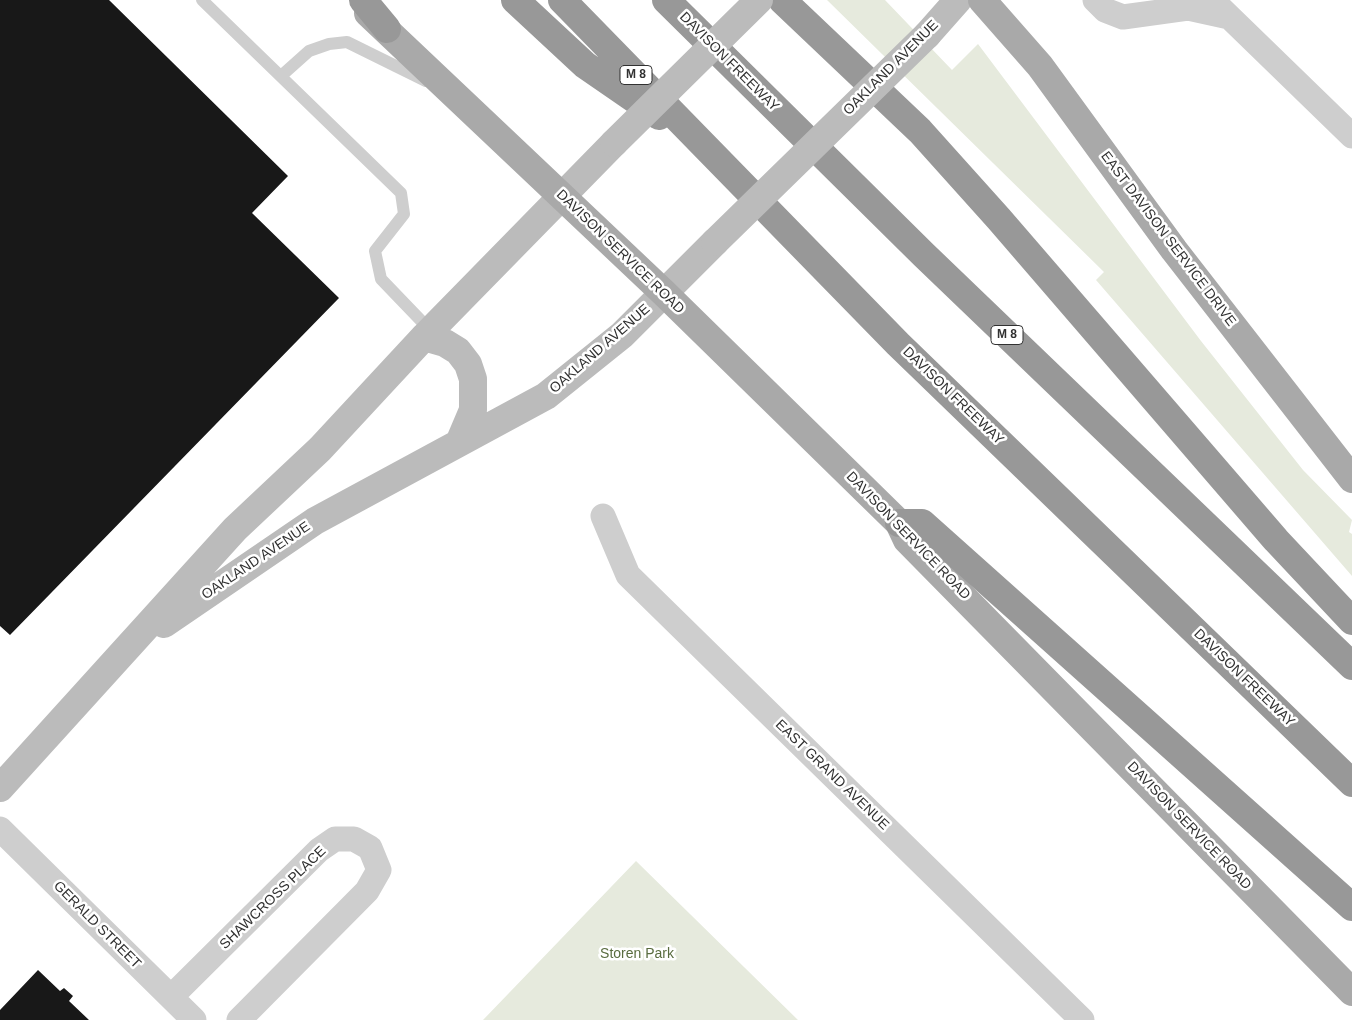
<!DOCTYPE html>
<html>
<head>
<meta charset="utf-8">
<style>
	body { margin:0 }
	canvas { display:block; background:#fff }
</style>
</head>
<body>
<canvas width="1352" height="1020"></canvas>
<script>
const ctx = document.querySelector('canvas').getContext('2d');
ctx.lineJoin = 'round';
function fill(path, color) {
  ctx.fillStyle = color;
  ctx.fill(path, 'evenodd');
}
function toPath(rows) {
  const path = new Path2D();
  for (const r of rows) {
    path.moveTo(r[0], r[1]);
    for (let i = 2; i < r.length; i += 2) path.lineTo(r[i], r[i + 1]);
  }
  return path;
}
function strokePath(path, color, width, dash) {
  ctx.strokeStyle = color;
  ctx.lineWidth = width;
  ctx.lineCap = dash ? 'butt' : 'round';
  ctx.setLineDash(dash || []);
  ctx.stroke(path);
}
function label(font, color, halo, rows, align = 'center') {
  ctx.font = font + ' Helvetica,sans-serif';
  ctx.lineWidth = 5;
  ctx.setLineDash([]);
  ctx.textBaseline = 'middle';
  ctx.strokeStyle = halo;
  ctx.fillStyle = color;
  for (const [text, x, y, turn = 0] of rows) {
    ctx.save();
    ctx.translate(x, y);
    ctx.rotate((+turn || 0) * Math.PI / 180);
    ctx.textAlign = isNaN(turn) ? turn : align;
    if (halo) ctx.strokeText(text, 0, 0);
    ctx.fillText(text, 0, 0);
    ctx.restore();
  }
}
const green = toPath([
	[827,0,885,0,952,70,978,44,1201,341,1303,470,1352,520,1349,532,1352,534,1352,576,1096,280,1104,272],
	[636,861,798,1020,483,1020]
]);
const building = toPath([
	[0,0,109,0,288,176,252,213,339,298,10,635,0,626],
	[38,970,60,991,64,988,73,996,69,1001,89,1020,0,1020,0,1010]
]);
const lane = toPath([
	[202,0,401,193,404,214,375,251,381,279,430,330],
	[281,76,309,51,329,44,347,42,426,81]
]);
const street = toPath([
	[1095,0,1105,10,1123,17,1188,8,1229,17],
	[1212,0,1352,136],
	[603,516,628,575,1082,1020],
	[0,829,194,1020],
	[171,997,319,850,335,839,354,839,370,848,379,870,367,891,239,1020]
]);
const secondary = toPath([
	[927,35,958,0],
	[424,337,445,343,458,351,468,364,473,379,473,410,459,443],
	[164,624,315,521,546,396,622,335,715,242],
	[0,788,235,529,320,449,424,337,614,143]
]);
const primary = toPath([
	[982,0,1040,66,1174,250,1352,479],
	[368,13,664,293,899,523,907,540,1352,992]
]);
const highway = toPath([
	[363,0,387,29],
	[515,0,585,65,659,116],
	[562,0,898,344,1352,783],
	[666,0,924,255,1352,666],
	[782,0,920,131,999,219,1276,540,1352,621],
	[899,523,922,523,1352,907]
]);
const secondaryBridge = toPath([
	[614,143,759,0],
	[715,242,927,35]
]);
const shields = [
	[636,75,32],
	[1007,335,32]
];
const shieldNames = [
	["M 8",636,75],
	["M 8",1007,335]
];
const streetNames = [
	["DAVISON FREEWAY",729,62,45],
	["OAKLAND AVENUE",891,68,-45],
	["EAST DAVISON SERVICE DRIVE",1168,239,53],
	["DAVISON SERVICE ROAD",620,252,44],
	["OAKLAND AVENUE",600,349,-41],
	["DAVISON FREEWAY",953,396,44],
	["DAVISON SERVICE ROAD",908,536,46],
	["OAKLAND AVENUE",256,561,-34],
	["DAVISON FREEWAY",1244,678,44],
	["EAST GRAND AVENUE",832,775,44],
	["DAVISON SERVICE ROAD",1189,826,46],
	["SHAWCROSS PLACE",273,898,-44],
	["GERALD STREET",97,925,45]
];
const parkNames = [
	["Storen Park",637,954]
];
fill(green, '#e6eadd');
fill(building, '#181818');
strokePath(lane, '#cecece', 12);
strokePath(street, '#cecece', 25);
strokePath(secondary, '#bbb', 28);
strokePath(primary, '#a9a9a9', 28);
strokePath(highway, '#989898', 28);
strokePath(secondaryBridge, '#bbb', 28);
for (const [x, y, w] of shields) {
  const box = new Path2D();
  box.roundRect(x - w / 2, y - 9.5, w, 19, 4);
  ctx.fillStyle = '#fff';
  ctx.fill(box);
  strokePath(box, '#313131', 1);
}
label('bold 12px', '#313131', null, shieldNames);
label('14px', '#313131', '#fff', streetNames);
label('14px', '#596c3f', '#fff', parkNames);
</script>
</body>
</html>
